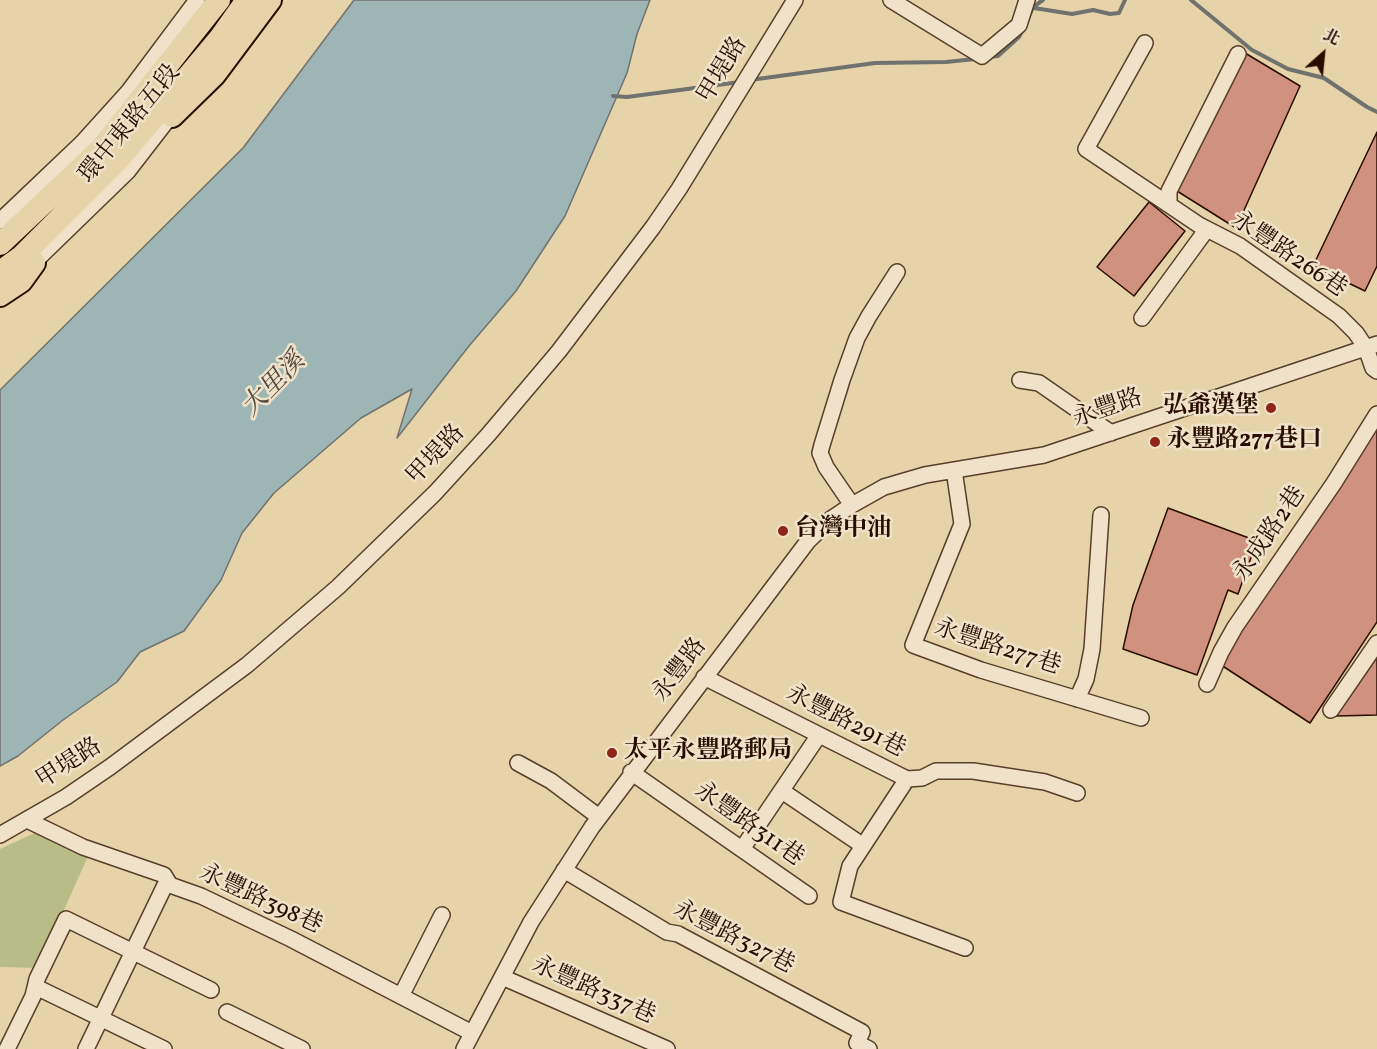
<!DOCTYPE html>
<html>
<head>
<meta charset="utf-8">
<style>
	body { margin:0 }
	#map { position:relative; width:1377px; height:1049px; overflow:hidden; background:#e7d3aa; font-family:Vollkorn,"Noto Serif TC",serif }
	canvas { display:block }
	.north { position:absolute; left:1293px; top:24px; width:60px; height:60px; -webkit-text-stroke:4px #efe2c8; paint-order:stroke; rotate:27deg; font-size:16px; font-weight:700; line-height:24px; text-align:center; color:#2a0d00 }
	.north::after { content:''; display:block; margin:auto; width:21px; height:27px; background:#2a0d00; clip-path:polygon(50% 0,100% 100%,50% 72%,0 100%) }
</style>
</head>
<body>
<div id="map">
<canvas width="1377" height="1049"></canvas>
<div class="north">北</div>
</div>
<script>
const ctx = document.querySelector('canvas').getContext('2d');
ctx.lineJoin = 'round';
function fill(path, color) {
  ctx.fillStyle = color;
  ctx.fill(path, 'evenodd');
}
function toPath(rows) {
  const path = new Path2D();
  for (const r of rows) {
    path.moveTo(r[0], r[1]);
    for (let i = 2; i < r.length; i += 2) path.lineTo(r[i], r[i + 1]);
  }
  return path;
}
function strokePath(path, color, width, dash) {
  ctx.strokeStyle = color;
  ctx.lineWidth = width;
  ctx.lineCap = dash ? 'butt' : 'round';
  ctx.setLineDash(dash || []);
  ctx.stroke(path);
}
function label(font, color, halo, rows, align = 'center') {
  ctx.font = font + ' Vollkorn,"Noto Serif TC",serif';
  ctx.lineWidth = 5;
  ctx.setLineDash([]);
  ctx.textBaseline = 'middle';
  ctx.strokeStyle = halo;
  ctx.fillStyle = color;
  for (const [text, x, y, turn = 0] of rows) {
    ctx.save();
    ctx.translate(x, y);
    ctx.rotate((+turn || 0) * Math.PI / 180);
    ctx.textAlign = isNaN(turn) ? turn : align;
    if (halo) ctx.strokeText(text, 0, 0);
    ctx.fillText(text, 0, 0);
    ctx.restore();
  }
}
const green = toPath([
	[39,831,89,854,38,968,0,967,0,849]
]);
const water = toPath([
	[354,0,650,0,637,34,627,73,565,216,516,291,469,346,397,438,412,389,361,418,274,493,242,533,221,580,184,631,140,652,117,682,63,720,18,756,0,766,0,390,243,148,354,0]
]);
const stream = toPath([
	[1191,0,1252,50,1288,69,1324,78,1367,107,1377,112],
	[1034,8,1072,14,1093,10,1110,14,1119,13,1125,0],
	[1030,14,1033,7,1043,0],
	[989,57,998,56,1019,37,1023,29],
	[750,80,875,63,946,62,975,59],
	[613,96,627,97,740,82]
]);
const building = toPath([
	[1245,53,1300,86,1236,228,1177,191,1245,53],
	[1377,132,1377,266,1365,291,1313,266,1377,132],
	[1149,202,1185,231,1134,296,1097,267,1149,202],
	[1377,424,1377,622,1310,723,1218,663,1377,424],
	[1168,508,1257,541,1238,594,1228,590,1197,675,1123,649,1133,605,1168,508],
	[1377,657,1377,715,1336,716,1377,657]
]);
const minor = toPath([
	[891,0,982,56,1019,25,1027,0],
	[1145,43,1086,149,1199,225,1240,246,1339,316,1356,333,1366,348,1373,368,1377,371],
	[1169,205,1169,191,1238,54],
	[0,221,82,143,129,91,197,0],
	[27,269,128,171,176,109],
	[1142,318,1207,229],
	[1020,380,1039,383,1111,433],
	[954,470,962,524,913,645,981,670,1141,718],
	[852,505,826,467,820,453,822,445,842,380,857,338,869,316,897,272],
	[704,677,907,779,922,778,936,771,973,771,1045,782,1077,793],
	[1207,684,1221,652,1235,627,1334,483,1377,414],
	[1077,699,1086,679,1092,649,1101,515],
	[1331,710,1377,643],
	[518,763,551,781,599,817],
	[631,772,809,896],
	[907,779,850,866,841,902,965,948],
	[782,791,856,841],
	[27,820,83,847,164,875,170,885,201,896,291,939,472,1033],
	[0,835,66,797,110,767,247,665,338,587,435,493,488,435,559,351,653,227,679,189,795,0],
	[742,849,819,735],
	[564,870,667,932,678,934,862,1032,857,1043,869,1049],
	[502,977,667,1049],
	[36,987,164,1049],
	[401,996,442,915],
	[227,1012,302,1049],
	[7,1049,33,996,37,979,66,919,211,990],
	[86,1049,167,881],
	[464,1049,531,922,592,827,808,541,831,519,852,505,884,487,925,475,1044,455,1377,344]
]);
const highway = toPath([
	[172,116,214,75,270,0],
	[0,244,101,149,219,0],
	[0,272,21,257,118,160,220,38,247,0],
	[0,295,21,281,34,263]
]);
const markers = [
	[1271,408,6,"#8f2418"],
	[1155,442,6,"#8f2418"],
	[783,531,6,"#8f2418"],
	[612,753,6,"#8f2418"]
];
const streetNames = [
	["甲堤路",724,71,-59],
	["環中東路五段",131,125,-51],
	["永豐路266巷",1288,256,34],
	["永豐路",1108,410,-19],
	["甲堤路",437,456,-47],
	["永成路2巷",1271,535,-56],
	["永豐路277巷",997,649,18],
	["永豐路",681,671,-53],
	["永豐路291巷",845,723,27],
	["甲堤路",70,765,-33],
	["永豐路311巷",748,826,35],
	["永豐路398巷",260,901,25],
	["永豐路327巷",733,939,27],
	["永豐路337巷",593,992,24]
];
const poiNames = [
	["弘爺漢堡",1259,408,"right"],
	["永豐路277巷口",1167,442],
	["台灣中油",795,531],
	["太平永豐路郵局",624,753]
];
const waterNames = [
	["大里溪",275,386,-46]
];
fill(green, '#b8bc87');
fill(water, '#9db5b5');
strokePath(water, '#6f726d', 1.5);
strokePath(stream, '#6f726d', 4);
fill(building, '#d0927f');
strokePath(building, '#2a0d00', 1.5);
strokePath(minor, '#593e2a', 18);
strokePath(highway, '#2a0d00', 26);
strokePath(minor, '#efe2c8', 15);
strokePath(highway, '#e7d3aa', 22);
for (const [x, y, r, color] of markers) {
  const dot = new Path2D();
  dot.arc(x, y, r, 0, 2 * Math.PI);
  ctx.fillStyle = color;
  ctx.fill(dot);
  strokePath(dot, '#efe2c8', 2);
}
label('24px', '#2a0d00', '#efe2c8', streetNames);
label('bold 24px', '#2a0d00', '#efe2c8', poiNames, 'left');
label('italic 26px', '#52483f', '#efe2c8', waterNames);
</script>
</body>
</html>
